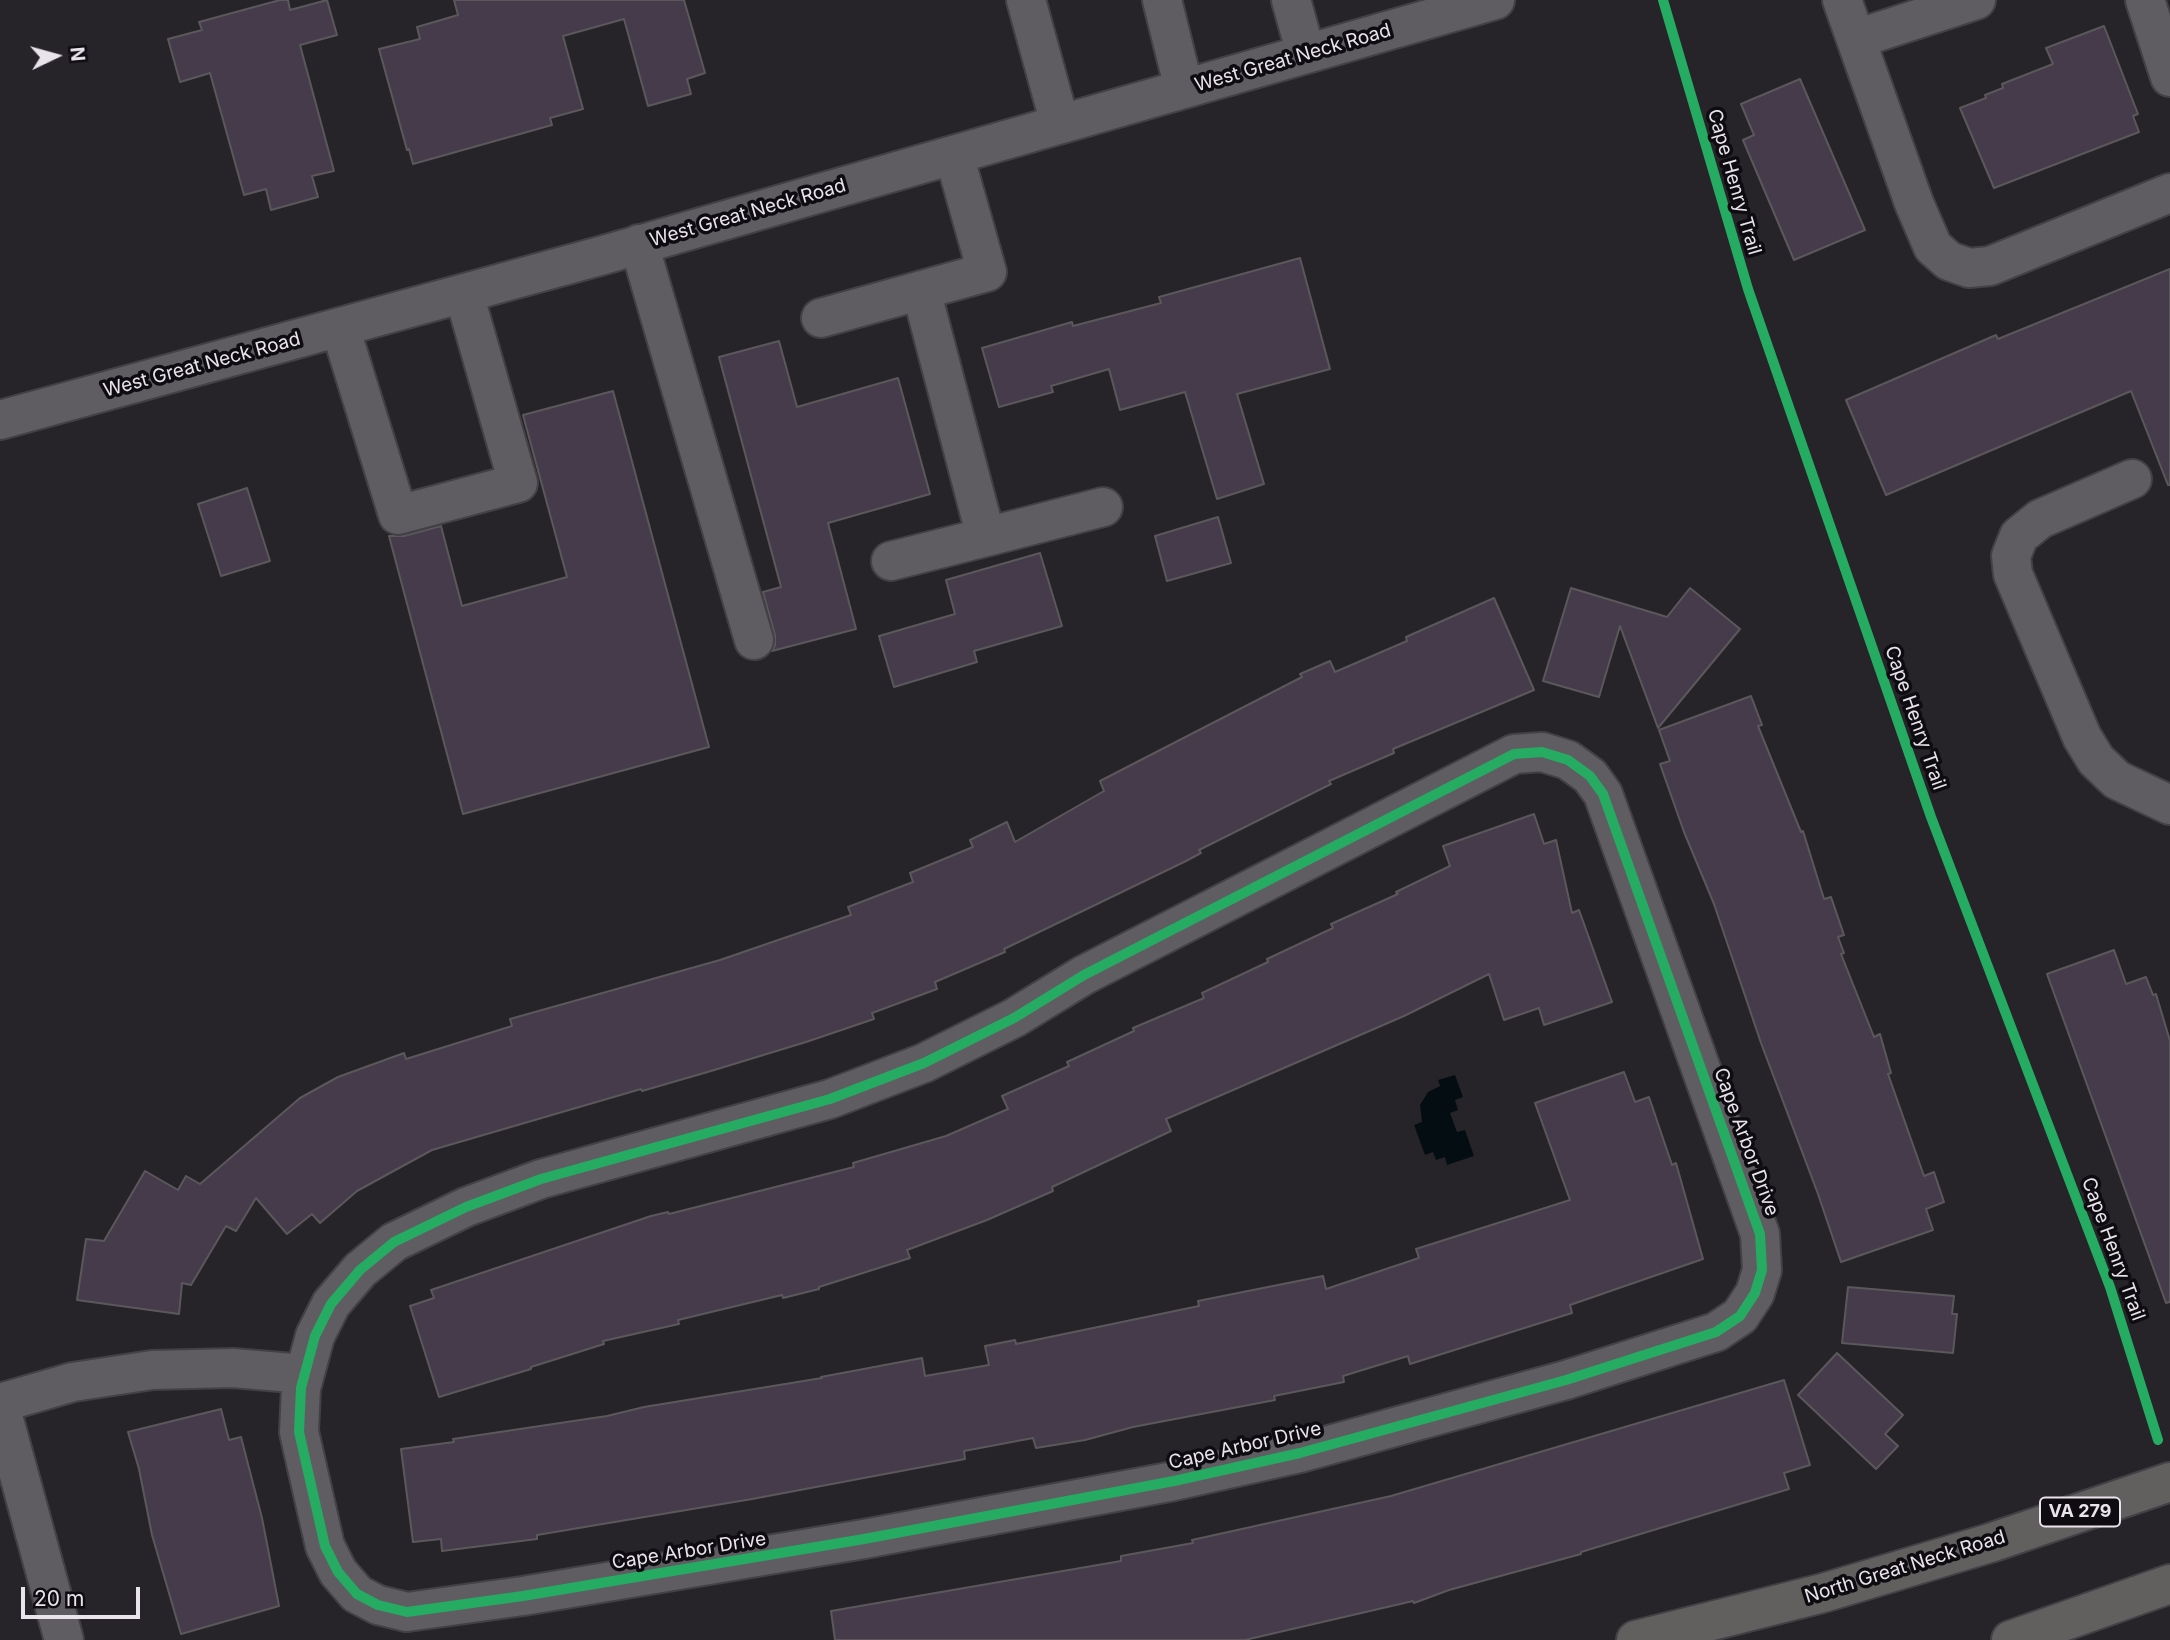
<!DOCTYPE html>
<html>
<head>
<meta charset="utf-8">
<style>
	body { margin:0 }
	#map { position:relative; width:2170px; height:1640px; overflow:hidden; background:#272429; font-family:Inter,sans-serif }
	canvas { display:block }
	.north { position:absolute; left:21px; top:21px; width:70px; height:70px; -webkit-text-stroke:5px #0f0c11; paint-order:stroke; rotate:85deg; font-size:19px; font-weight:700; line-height:28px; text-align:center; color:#e9e4ec }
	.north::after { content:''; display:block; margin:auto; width:24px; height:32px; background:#e9e4ec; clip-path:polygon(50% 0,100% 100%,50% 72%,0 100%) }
	.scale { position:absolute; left:21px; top:1587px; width:119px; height:32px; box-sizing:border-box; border:4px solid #e9e4ec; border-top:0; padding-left:9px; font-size:21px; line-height:24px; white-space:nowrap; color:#e9e4ec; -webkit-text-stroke:5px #0f0c11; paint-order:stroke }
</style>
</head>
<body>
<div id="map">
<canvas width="2170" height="1640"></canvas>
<div class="north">N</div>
<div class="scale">20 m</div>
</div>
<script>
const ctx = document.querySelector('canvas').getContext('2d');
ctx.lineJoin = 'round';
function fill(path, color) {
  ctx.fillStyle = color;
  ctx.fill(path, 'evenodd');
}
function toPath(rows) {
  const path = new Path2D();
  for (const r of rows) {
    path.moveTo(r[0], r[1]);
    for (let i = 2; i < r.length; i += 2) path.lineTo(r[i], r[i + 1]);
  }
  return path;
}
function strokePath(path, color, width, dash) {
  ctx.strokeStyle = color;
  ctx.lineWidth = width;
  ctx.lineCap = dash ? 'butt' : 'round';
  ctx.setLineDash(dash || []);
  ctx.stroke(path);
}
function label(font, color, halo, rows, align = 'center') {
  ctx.font = font + ' Inter,sans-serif';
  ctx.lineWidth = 7;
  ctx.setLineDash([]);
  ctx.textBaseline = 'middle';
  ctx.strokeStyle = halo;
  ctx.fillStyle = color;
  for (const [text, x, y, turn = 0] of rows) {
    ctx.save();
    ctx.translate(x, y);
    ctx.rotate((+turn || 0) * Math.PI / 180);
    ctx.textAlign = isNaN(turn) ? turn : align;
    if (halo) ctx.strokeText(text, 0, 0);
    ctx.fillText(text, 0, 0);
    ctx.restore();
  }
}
const water = toPath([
	[1455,1075,1463,1097,1455,1100,1458,1110,1450,1113,1457,1132,1465,1130,1474,1156,1447,1165,1445,1157,1436,1160,1433,1152,1425,1155,1414,1125,1422,1122,1420,1105,1428,1092,1440,1086,1438,1080]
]);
const building = toPath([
	[280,0,288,0,290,10,327,0,337,35,300,45,334,171,312,176,318,197,271,210,266,189,244,195,210,73,180,82,168,39,202,30,199,22,280,0],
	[454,0,684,0,705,73,687,79,691,94,648,106,624,19,563,36,583,109,550,118,552,125,413,164,409,149,407,150,379,49,420,39,417,27,458,15,454,0],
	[2104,26,2138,114,2133,116,2139,132,1994,188,1960,108,1986,98,1985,95,2003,88,2002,84,2053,64,2046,48,2104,26],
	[1800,79,1865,230,1794,260,1743,140,1754,135,1741,104,1800,79],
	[1300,258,1330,369,1237,394,1264,484,1217,499,1185,392,1120,410,1109,369,1051,386,1053,392,999,407,982,348,1072,322,1073,326,1161,303,1159,297,1300,258],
	[2170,269,2170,485,2168,485,2131,391,1886,495,1846,400,1996,335,1998,339,2170,269],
	[779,341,797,407,898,378,930,494,828,523,856,629,772,651,775,645,775,635,763,592,781,587,719,357,779,341],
	[613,391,709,747,463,814,389,536,404,536,441,526,462,606,567,577,523,415,613,391],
	[247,488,270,561,221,576,198,504,247,488],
	[1218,517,1231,563,1167,581,1155,536,1218,517],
	[1040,553,1062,626,974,651,977,662,894,687,879,636,955,614,946,580,1040,553],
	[1571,588,1667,617,1690,588,1740,629,1658,728,1620,626,1599,697,1543,681,1571,588],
	[1494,598,1534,690,1393,749,1394,753,1329,781,1331,784,1199,850,1201,853,1184,862,1004,949,1005,952,935,982,937,989,872,1013,874,1019,806,1042,711,1071,642,1091,641,1089,432,1150,357,1191,320,1223,312,1214,287,1234,256,1198,236,1231,226,1226,191,1285,182,1283,179,1314,77,1300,86,1239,104,1241,145,1171,178,1190,186,1176,200,1184,300,1098,338,1077,404,1053,406,1059,512,1026,510,1019,720,960,851,915,848,907,913,882,910,873,973,847,970,840,1007,822,1015,842,1104,791,1100,781,1302,677,1300,674,1330,661,1335,672,1407,641,1406,637,1494,598],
	[1751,696,1762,725,1758,726,1801,832,1803,831,1824,899,1831,897,1844,935,1838,937,1844,953,1841,954,1874,1037,1880,1034,1891,1073,1888,1074,1924,1176,1934,1172,1944,1202,1926,1209,1933,1230,1841,1262,1818,1194,1761,1043,1714,904,1684,832,1660,764,1670,761,1659,730,1751,696],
	[1534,814,1544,844,1556,840,1572,913,1579,910,1612,1002,1544,1025,1539,1008,1504,1020,1489,974,1404,1016,1166,1119,1171,1131,1052,1187,1053,1191,987,1220,907,1250,910,1258,819,1287,819,1289,783,1298,782,1295,678,1320,679,1324,603,1341,604,1344,531,1367,531,1369,439,1397,410,1306,434,1298,431,1290,651,1216,668,1212,669,1214,854,1167,853,1163,946,1136,1008,1109,1002,1096,1069,1066,1067,1062,1134,1031,1133,1028,1204,998,1202,993,1268,962,1267,959,1333,928,1331,924,1398,894,1396,892,1450,866,1443,846,1534,814],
	[2114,950,2126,984,2146,977,2153,995,2156,994,2170,1041,2170,1302,2166,1303,2047,974,2114,950],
	[1624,1072,1635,1102,1649,1097,1672,1165,1676,1163,1703,1259,1570,1305,1572,1313,1410,1364,1408,1356,1343,1376,1344,1382,1274,1396,1275,1400,1133,1427,1085,1440,1036,1448,1033,1438,964,1451,965,1459,752,1499,537,1535,537,1539,442,1551,441,1539,413,1542,401,1449,454,1442,453,1439,607,1416,644,1407,822,1378,821,1377,922,1358,925,1376,989,1365,985,1346,1015,1340,1016,1344,1199,1306,1198,1301,1323,1276,1326,1289,1419,1258,1416,1249,1570,1200,1535,1103,1624,1072],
	[1848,1287,1954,1296,1952,1314,1957,1314,1953,1353,1842,1343,1848,1287],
	[1837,1353,1903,1415,1885,1434,1898,1446,1876,1469,1798,1395,1837,1353],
	[1784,1380,1810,1465,1784,1473,1789,1489,1581,1552,1581,1554,1449,1590,1414,1603,1413,1601,1245,1640,835,1640,831,1611,1121,1561,1121,1556,1193,1543,1192,1540,1391,1496,1784,1380],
	[221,1409,229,1440,241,1437,262,1518,279,1606,181,1634,152,1535,139,1469,128,1432,221,1409]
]);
const minor = toPath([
	[1026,0,1060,124],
	[1162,0,1184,89],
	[1291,0,1306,54],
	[1842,0,1914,203,1933,247,1949,261,1969,268,1990,266,2170,193],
	[2145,0,2170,77],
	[1856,39,1976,0],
	[639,244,754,640],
	[821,318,987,272,954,155],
	[340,327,398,515,518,483,464,294],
	[0,420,600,256,1495,0],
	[2132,479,2040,519,2019,536,2011,556,2013,574,2082,737,2096,760,2117,780,2170,805],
	[986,537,1103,507],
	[891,561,986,537,921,290],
	[1542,752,1568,760,1590,776,1603,794,1760,1234,1762,1270,1755,1293,1740,1316,1716,1332,1566,1380,1300,1453,1174,1481,864,1539,523,1596,407,1612,378,1605,357,1594,338,1572,325,1546,299,1432,301,1388,315,1336,331,1304,360,1270,394,1242,466,1207,541,1179,830,1099,924,1063,1014,1018,1084,975,1514,754,1542,752],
	[0,1403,73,1382,152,1370,233,1368,304,1374],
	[0,1405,64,1640]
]);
const major = toPath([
	[1636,1640,1823,1593,1990,1543,2170,1482],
	[2011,1640,2170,1584]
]);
const cycleway = toPath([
	[1663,0,1748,289,1931,817,2110,1287,2158,1440],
	[1542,752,1568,760,1590,776,1603,794,1760,1234,1762,1270,1755,1293,1740,1316,1716,1332,1566,1380,1300,1453,1174,1481,864,1539,523,1596,407,1612,378,1605,357,1594,338,1572,325,1546,299,1432,301,1388,315,1336,331,1304,360,1270,394,1242,466,1207,541,1179,830,1099,924,1063,1014,1018,1084,975,1514,754,1542,752]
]);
const shields = [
	[2080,1512,80]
];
const shieldNames = [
	["VA 279",2080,1512]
];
const streetNames = [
	["West Great Neck Road",1293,58,-16],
	["Cape Henry Trail",1734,182,74],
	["West Great Neck Road",748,213,-16],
	["West Great Neck Road",202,365,-15],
	["Cape Henry Trail",1915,718,71],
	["Cape Arbor Drive",1746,1142,70],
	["Cape Henry Trail",2113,1249,70],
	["Cape Arbor Drive",1245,1446,-13],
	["Cape Arbor Drive",689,1551,-9],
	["North Great Neck Road",1905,1567,-17]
];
fill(water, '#040e12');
fill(building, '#453b4a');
strokePath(building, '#5b585c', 2);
strokePath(minor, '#434046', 42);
strokePath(major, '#434046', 42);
strokePath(minor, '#5f5d61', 38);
strokePath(major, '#62605f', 38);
strokePath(cycleway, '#26ab63', 10);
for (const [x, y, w] of shields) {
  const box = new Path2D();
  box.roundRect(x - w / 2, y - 14.5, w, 29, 5);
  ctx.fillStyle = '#0f0c11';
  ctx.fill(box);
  strokePath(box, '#e9e4ec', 2);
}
label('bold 18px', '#e9e4ec', null, shieldNames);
label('19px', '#e9e4ec', '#0f0c11', streetNames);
</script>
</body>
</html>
